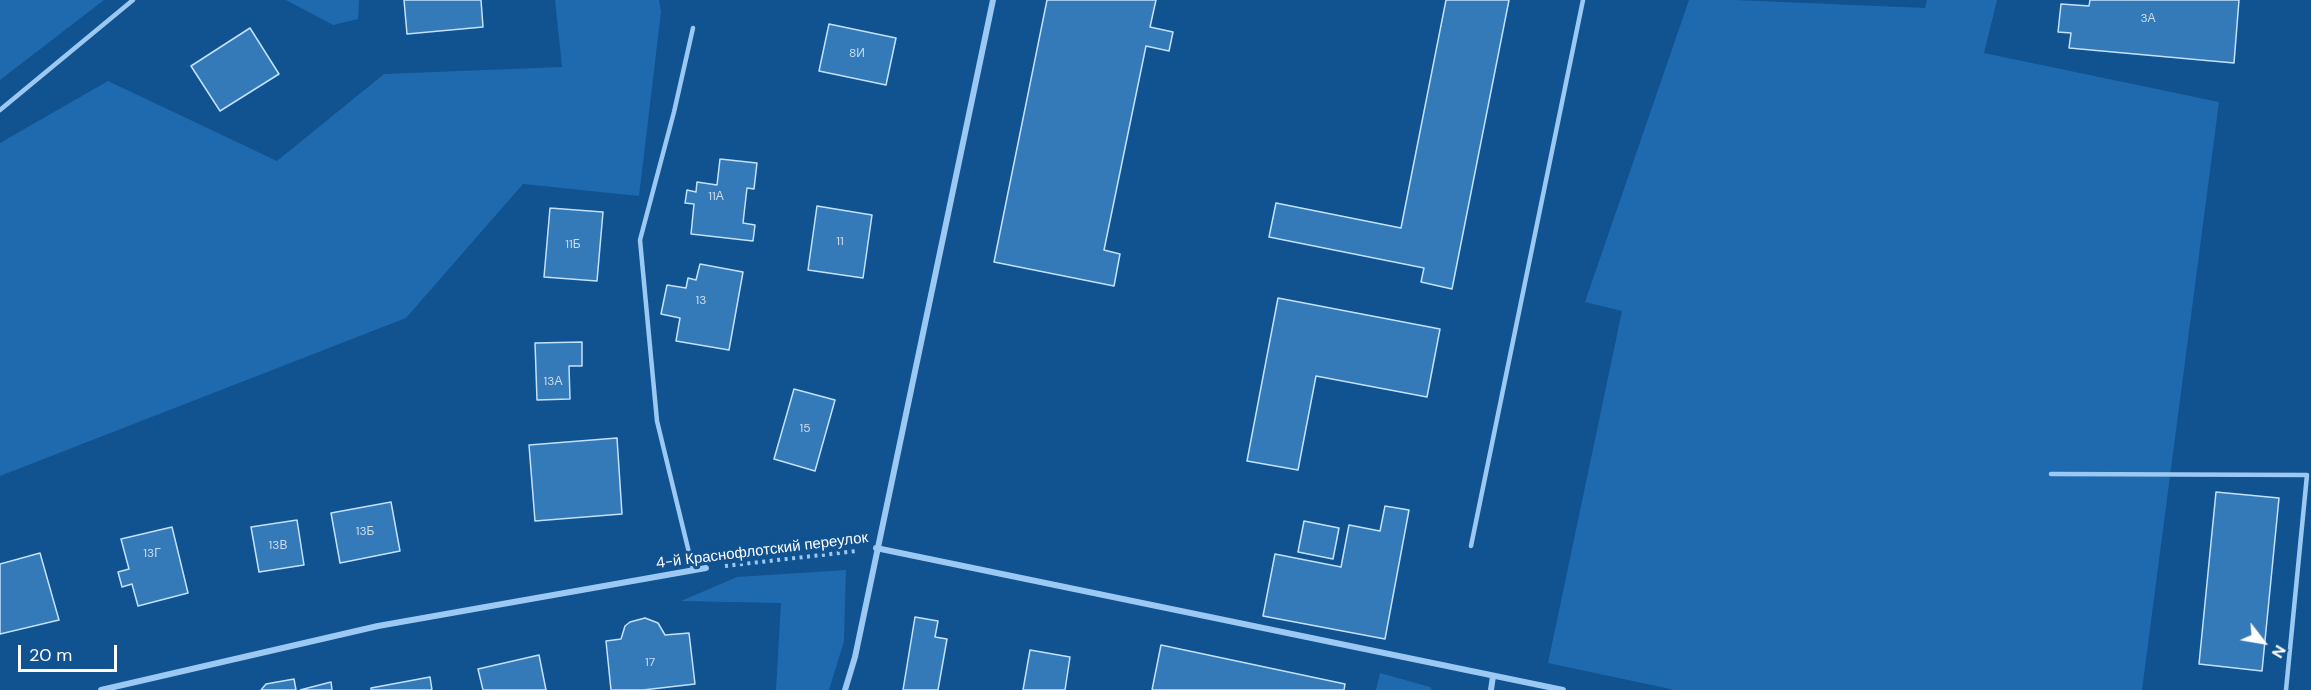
<!DOCTYPE html>
<html>
<head>
<meta charset="utf-8">
<style>
	body { margin:0 }
	#map { position:relative; width:2311px; height:690px; overflow:hidden; background:#115290; font-family:"DM Sans",sans-serif }
	canvas { display:block }
	.north { position:absolute; left:2233px; top:612px; width:60px; height:60px; -webkit-text-stroke:4px #115290; paint-order:stroke; rotate:121deg; font-size:16px; font-weight:700; line-height:24px; text-align:center; color:#fff }
	.north::after { content:''; display:block; margin:auto; width:21px; height:27px; background:#fff; clip-path:polygon(50% 0,100% 100%,50% 72%,0 100%) }
	.scale { position:absolute; left:18px; top:645px; width:99px; height:27px; box-sizing:border-box; border:3px solid #fff; border-top:0; padding-left:8px; font-size:18px; line-height:21px; white-space:nowrap; color:#fff; -webkit-text-stroke:4px #115290; paint-order:stroke }
</style>
</head>
<body>
<div id="map">
<canvas width="2311" height="690"></canvas>
<div class="north">N</div>
<div class="scale">20 m</div>
</div>
<script>
const ctx = document.querySelector('canvas').getContext('2d');
ctx.lineJoin = 'round';
function fill(path, color) {
  ctx.fillStyle = color;
  ctx.fill(path, 'evenodd');
}
function toPath(rows) {
  const path = new Path2D();
  for (const r of rows) {
    path.moveTo(r[0], r[1]);
    for (let i = 2; i < r.length; i += 2) path.lineTo(r[i], r[i + 1]);
  }
  return path;
}
function strokePath(path, color, width, dash) {
  ctx.strokeStyle = color;
  ctx.lineWidth = width;
  ctx.lineCap = dash ? 'butt' : 'round';
  ctx.setLineDash(dash || []);
  ctx.stroke(path);
}
function label(font, color, halo, rows, align = 'center') {
  ctx.font = font + ' "DM Sans",sans-serif';
  ctx.lineWidth = 6;
  ctx.setLineDash([]);
  ctx.textBaseline = 'middle';
  ctx.strokeStyle = halo;
  ctx.fillStyle = color;
  for (const [text, x, y, turn = 0] of rows) {
    ctx.save();
    ctx.translate(x, y);
    ctx.rotate((+turn || 0) * Math.PI / 180);
    ctx.textAlign = isNaN(turn) ? turn : align;
    if (halo) ctx.strokeText(text, 0, 0);
    ctx.fillText(text, 0, 0);
    ctx.restore();
  }
}
const green = toPath([
	[0,0,104,0,0,80],
	[286,0,359,0,358,19,333,25],
	[555,0,659,0,661,12,639,196,523,184,406,318,0,476,0,143,108,81,277,161,384,74,562,67],
	[1689,0,1735,0,1925,8,1927,0,1997,0,1984,53,2219,102,2142,690,1675,690,1548,663,1622,311,1585,302],
	[846,570,844,641,829,690,776,690,781,603,681,601,737,577],
	[1380,673,1430,687,1432,690,1376,690]
]);
const building = toPath([
	[404,0,481,0,483,27,407,34,404,0],
	[1047,0,1156,0,1150,27,1173,32,1169,51,1146,46,1104,250,1120,254,1114,286,994,262,1047,0],
	[1446,0,1509,0,1452,289,1421,282,1424,268,1269,237,1276,203,1401,228,1446,0],
	[2090,0,2239,0,2234,63,2069,48,2071,33,2058,32,2061,4,2089,6,2090,0],
	[829,24,896,38,886,85,819,71,829,24],
	[250,28,279,74,220,111,191,66,250,28],
	[720,159,757,163,754,189,747,188,743,223,755,225,753,241,691,234,694,204,685,203,687,190,696,192,697,182,717,185,720,159],
	[817,206,872,215,863,278,808,270,817,206],
	[550,208,603,212,597,281,544,277,550,208],
	[700,264,743,272,729,350,676,341,680,318,661,314,667,285,686,288,688,278,696,280,700,264],
	[1278,298,1440,329,1427,397,1316,376,1298,470,1247,461,1278,298],
	[582,342,582,366,569,366,570,399,537,400,535,343,582,342],
	[794,389,835,400,815,471,774,459,794,389],
	[617,438,622,514,535,521,529,445,617,438],
	[2216,492,2279,498,2262,671,2199,664,2216,492],
	[391,502,400,551,340,563,331,513,391,502],
	[1385,506,1409,510,1385,639,1263,616,1275,554,1341,567,1349,525,1380,531,1385,506],
	[297,520,304,565,259,572,251,527,297,520],
	[1304,521,1339,528,1333,559,1298,552,1304,521],
	[172,527,188,593,138,606,132,584,122,587,118,572,129,569,121,539,172,527],
	[40,553,59,620,0,634,0,564,40,553],
	[915,617,938,621,935,637,947,639,938,690,903,690,915,617],
	[645,618,658,623,665,635,689,633,695,684,643,690,611,690,606,641,621,639,625,626,630,622,645,618],
	[1161,645,1345,684,1344,690,1152,690,1161,645],
	[1030,650,1070,657,1065,690,1023,690,1030,650],
	[539,655,546,690,483,690,478,669,539,655],
	[430,677,432,690,371,690,371,688,430,677],
	[294,679,296,690,261,690,266,684,294,679],
	[331,682,332,690,300,690,331,682]
]);
const path = toPath([
	[725,566,857,551]
]);
const service = toPath([
	[693,28,674,112,640,240,657,421,693,569],
	[0,110,133,0],
	[2051,474,2307,475,2286,690],
	[1471,546,1583,0]
]);
const minor = toPath([
	[876,548,1563,690],
	[101,690,378,626,706,568],
	[845,690,855,657,993,0],
	[1491,690,1493,676]
]);
const numberNames = [
	["3А",2148,19],
	["8И",857,54],
	["11А",716,197],
	["11",840,242],
	["11Б",573,245],
	["13",701,301],
	["13А",553,382],
	["15",805,429],
	["13Б",365,532],
	["13В",278,546],
	["13Г",152,554],
	["17",650,663]
];
const streetNames = [
	["4-й Краснофлотский переулок",762,551,-7]
];
fill(green, '#1f6aae');
fill(building, '#3479b8');
strokePath(building, '#c3e2fd', 1.5);
strokePath(path, '#9bc9f3', 4, [3, 4.5]);
strokePath(service, '#9bc9f3', 4.5);
strokePath(minor, '#9bc9f3', 6);
label('12px', '#ccdeed', null, numberNames);
label('15px', '#fff', '#115290', streetNames);
</script>
</body>
</html>
